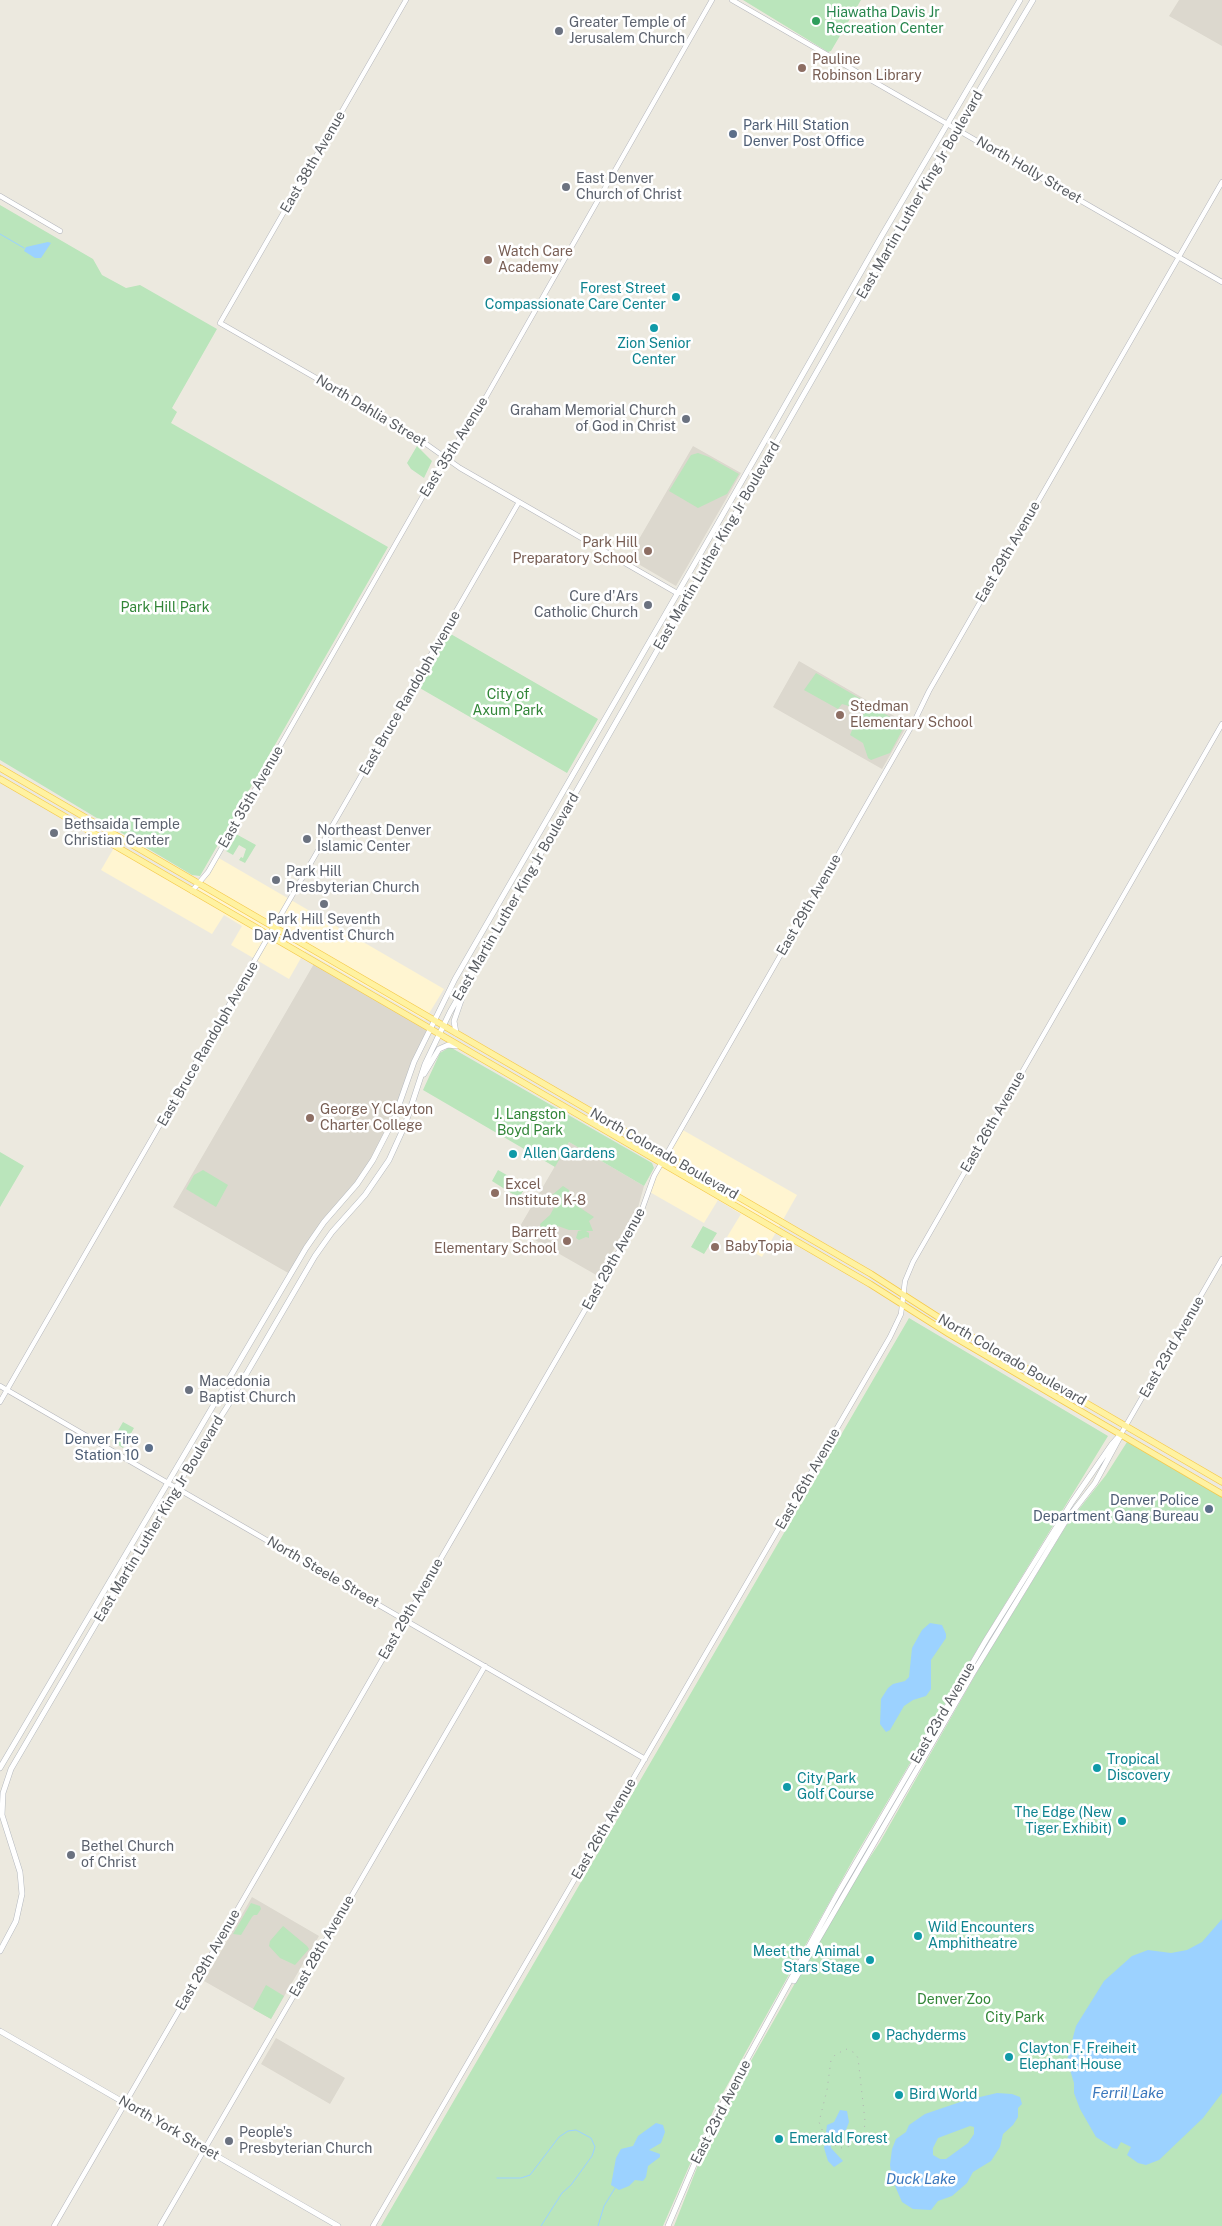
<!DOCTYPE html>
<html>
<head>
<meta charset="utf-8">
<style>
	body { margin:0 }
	canvas { display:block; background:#ece9df }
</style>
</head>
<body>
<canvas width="1222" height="2226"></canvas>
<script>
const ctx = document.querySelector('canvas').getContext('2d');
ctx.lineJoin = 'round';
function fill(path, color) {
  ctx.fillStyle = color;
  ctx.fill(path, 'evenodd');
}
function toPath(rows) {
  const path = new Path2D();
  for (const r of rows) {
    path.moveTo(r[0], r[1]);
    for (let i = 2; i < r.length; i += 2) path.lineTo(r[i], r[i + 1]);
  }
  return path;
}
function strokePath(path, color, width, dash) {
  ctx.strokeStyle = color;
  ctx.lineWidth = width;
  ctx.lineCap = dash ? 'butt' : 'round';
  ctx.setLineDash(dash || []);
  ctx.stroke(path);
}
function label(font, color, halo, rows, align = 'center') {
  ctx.font = font + ' "Public Sans",sans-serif';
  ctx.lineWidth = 5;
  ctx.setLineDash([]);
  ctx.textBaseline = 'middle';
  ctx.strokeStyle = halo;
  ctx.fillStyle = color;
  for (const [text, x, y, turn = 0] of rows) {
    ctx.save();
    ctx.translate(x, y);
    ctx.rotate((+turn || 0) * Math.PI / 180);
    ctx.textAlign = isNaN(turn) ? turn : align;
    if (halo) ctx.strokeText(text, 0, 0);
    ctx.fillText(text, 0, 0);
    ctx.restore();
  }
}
const commercial = toPath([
	[115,846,192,891,217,857,444,989,425,1020,305,951,289,979,231,945,242,926,224,915,212,934,101,870],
	[681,1129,797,1195,762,1257,727,1237,741,1214,718,1200,704,1223,648,1191]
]);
const education = toPath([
	[1179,0,1222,0,1222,46,1169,16],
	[693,446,741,473,676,586,628,558],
	[799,661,908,724,882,769,773,707],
	[315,962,430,1029,417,1056,398,1109,373,1160,329,1216,290,1274,173,1207],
	[569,1142,644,1186,637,1211,598,1276,535,1240,536,1238,519,1228],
	[252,1897,319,1936,271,2019,204,1981],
	[276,2038,345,2078,330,2104,261,2064]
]);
const green = toPath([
	[743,0,861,0,831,51,828,52],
	[0,205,93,259,102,275,126,288,140,285,217,329,172,408,177,412,171,423,388,547,200,876,192,875,0,760],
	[417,446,432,461,424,478,411,469,407,463],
	[698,453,709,457,739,474,727,494,698,508,669,491,691,455],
	[449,633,598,719,567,773,418,687],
	[816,673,861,699,856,708,842,704,838,709,804,690],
	[876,709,903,724,904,727,890,753,871,760,868,758,863,743,850,735,855,723,854,721,868,711],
	[236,834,256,845,245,863,239,860,241,857,243,858,246,849,239,845,233,855,226,851],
	[450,1047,652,1163,654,1168,644,1186,569,1142,555,1167,423,1090,440,1053],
	[0,1152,24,1166,0,1207],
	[203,1170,228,1185,216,1207,186,1189,194,1175],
	[498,1170,526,1186,519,1198,492,1181],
	[563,1186,569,1190,573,1203,594,1217,589,1221,593,1231,586,1231,589,1233,589,1238,586,1237,579,1240,576,1238,578,1231,582,1230,569,1230,558,1226,554,1229,541,1228,540,1224,550,1215,556,1204,552,1195],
	[703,1226,717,1233,704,1254,691,1247],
	[909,1318,1108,1436,978,1648,854,1858,714,2109,663,2226,381,2226],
	[123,1422,134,1428,123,1448,112,1441],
	[1127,1442,1222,1497,1222,2226,674,2226,707,2142,723,2110,845,1895,880,1842,981,1665,1068,1523,1106,1475],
	[251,1903,260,1906,261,1909,257,1915,254,1915,252,1917,241,1935,233,1934],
	[283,1926,307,1946,309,1949,295,1965,280,1958,269,1946,270,1941],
	[266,1985,284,1996,271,2019,253,2009]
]);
const water = toPath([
	[48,242,51,243,41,258,35,258,24,251,26,247],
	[930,1623,942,1625,946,1634,946,1638,931,1660,931,1689,926,1696,913,1700,904,1706,890,1730,886,1732,880,1724,881,1699,888,1688,893,1684,905,1681,909,1677,912,1648,922,1630],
	[1222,1919,1222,2093,1203,2118,1159,2160,1146,2165,1138,2163,1127,2155,1131,2147,1121,2142,1117,2149,1113,2148,1096,2137,1080,2109,1074,2093,1074,2083,1067,2060,1076,2026,1104,1981,1132,1956,1148,1950,1171,1953,1187,1950,1202,1942],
	[997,2093,1012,2094,1020,2097,1022,2104,1018,2108,1018,2117,1013,2125,1003,2134,1000,2147,991,2161,973,2172,967,2183,952,2196,938,2201,931,2210,913,2209,902,2202,892,2179,890,2165,892,2149,896,2139,906,2132,909,2125,925,2114,963,2101],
	[970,2126,974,2127,974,2134,968,2143,946,2159,940,2159,933,2155,933,2148,938,2138],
	[840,2110,847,2111,849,2122,846,2130,835,2134,830,2140,831,2148,843,2161,834,2167,828,2161,824,2148,827,2125,834,2122],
	[656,2123,663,2125,665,2132,661,2143,649,2150,660,2154,660,2157,648,2166,646,2177,643,2181,635,2180,629,2186,619,2190,611,2185,616,2158,621,2149,633,2146,638,2136]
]);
const stream = toPath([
	[0,234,24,248],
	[497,2178,521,2178,530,2175,559,2137,568,2131,576,2130,591,2138,595,2147,592,2156,571,2185,562,2193,541,2226],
	[598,2226,604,2206,615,2188]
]);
const tertiary = toPath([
	[406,0,220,323,405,429,460,468,677,593,691,592],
	[732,0,1222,282],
	[0,196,60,231],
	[192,891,208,872,439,468,452,451,486,397,712,0],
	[0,1386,645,1759],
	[0,1402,519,502],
	[1121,1434,1222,1259],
	[54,2226,640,1215,654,1176,914,722,929,691,1222,182],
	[160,2226,485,1666],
	[373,2226,890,1337,901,1314,905,1281,913,1262,1222,724]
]);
const secondary = toPath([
	[456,1033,454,1021,465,989],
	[424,1074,439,1049,448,1045,457,1046],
	[0,1768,306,1248,324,1222,357,1184,373,1160,394,1119,414,1062,455,979,714,530,881,237,1020,0],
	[0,1951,16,1921,22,1894,20,1872,2,1815,3,1793,11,1769,173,1492,227,1407,315,1256,332,1232,365,1195,389,1160,405,1125,425,1064,450,1012,945,148,1033,0],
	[794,1981,973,1673,1067,1519,1095,1483,1121,1435],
	[0,2031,338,2226],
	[668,2226,711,2125,837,1895,986,1640,1072,1502,1112,1444,1121,1434]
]);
const primary = toPath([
	[0,768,871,1274,938,1317,1222,1482],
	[0,779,870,1284,949,1334,1222,1494]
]);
const rail = toPath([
	[846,2049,855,2053,858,2058,865,2121,864,2133,860,2139,851,2146,842,2148,834,2145,825,2137,819,2122,827,2090,831,2060,835,2055,846,2049]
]);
const markers = [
	[816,21,5,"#2e9e5b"],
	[559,31,5,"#6b7280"],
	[802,68,5,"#8d6e63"],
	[733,134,5,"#5c6f8a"],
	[566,187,5,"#6b7280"],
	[488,260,5,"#8d6e63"],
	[676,297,5,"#0f9aa8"],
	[654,328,5,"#0f9aa8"],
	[686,419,5,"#6b7280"],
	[648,551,5,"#8d6e63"],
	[648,605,5,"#6b7280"],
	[840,715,5,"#8d6e63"],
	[54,833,5,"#6b7280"],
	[307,839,5,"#6b7280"],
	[276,880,5,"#6b7280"],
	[324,904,5,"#6b7280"],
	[310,1118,5,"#8d6e63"],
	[513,1154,5,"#0f9aa8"],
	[495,1193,5,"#8d6e63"],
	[567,1241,5,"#8d6e63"],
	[715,1247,5,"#8d6e63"],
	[189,1390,5,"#6b7280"],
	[149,1448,5,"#5c6f8a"],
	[1209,1509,5,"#5c6f8a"],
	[1097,1768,5,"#0f9aa8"],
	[787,1787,5,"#0f9aa8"],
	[1122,1821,5,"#0f9aa8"],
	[71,1855,5,"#6b7280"],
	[918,1936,5,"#0f9aa8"],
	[870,1960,5,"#0f9aa8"],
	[876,2036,5,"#0f9aa8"],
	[1009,2057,5,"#0f9aa8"],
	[899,2095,5,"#0f9aa8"],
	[779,2139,5,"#0f9aa8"],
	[229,2141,5,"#6b7280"]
];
const leisureNames = [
	["Hiawatha Davis Jr",826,13],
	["Recreation Center",826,29]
];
const worshipNames = [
	["Greater Temple of",569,23],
	["Jerusalem Church",569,39],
	["East Denver",576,179],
	["Church of Christ",576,195],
	["Graham Memorial Church",676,411,"right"],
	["of God in Christ",676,427,"right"],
	["Cure d'Ars",638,597,"right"],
	["Catholic Church",638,613,"right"],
	["Bethsaida Temple",64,825],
	["Christian Center",64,841],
	["Northeast Denver",317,831],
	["Islamic Center",317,847],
	["Park Hill",286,872],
	["Presbyterian Church",286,888],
	["Park Hill Seventh",324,920,"center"],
	["Day Adventist Church",324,936,"center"],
	["Macedonia",199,1382],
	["Baptist Church",199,1398],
	["Bethel Church",81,1847],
	["of Christ",81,1863],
	["People's",239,2133],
	["Presbyterian Church",239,2149]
];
const educationNames = [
	["Pauline",812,60],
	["Robinson Library",812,76],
	["Watch Care",498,252],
	["Academy",498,268],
	["Park Hill",638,543,"right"],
	["Preparatory School",638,559,"right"],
	["Stedman",850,707],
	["Elementary School",850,723],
	["George Y Clayton",320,1110],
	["Charter College",320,1126],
	["Excel",505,1185],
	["Institute K-8",505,1201],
	["Barrett",557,1233,"right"],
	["Elementary School",557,1249,"right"],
	["BabyTopia",725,1247]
];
const serviceNames = [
	["Park Hill Station",743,126,"left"],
	["Denver Post Office",743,142,"left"],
	["Denver Fire",139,1440],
	["Station 10",139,1456],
	["Denver Police",1199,1501],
	["Department Gang Bureau",1199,1517]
];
const streetNames = [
	["East 38th Avenue",313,162,-60],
	["North Holly Street",1029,170,30],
	["East Martin Luther King Jr Boulevard",920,195,-60],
	["North Dahlia Street",371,411,31],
	["East 35th Avenue",454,447,-58],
	["East Martin Luther King Jr Boulevard",717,546,-60],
	["East 29th Avenue",1008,552,-60],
	["East Bruce Randolph Avenue",410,693,-60],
	["East 35th Avenue",251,797,-60],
	["East Martin Luther King Jr Boulevard",516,897,-60],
	["East 29th Avenue",809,905,-60],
	["East Bruce Randolph Avenue",208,1044,-60],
	["East 26th Avenue",993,1122,-60],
	["North Colorado Boulevard",664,1154,30],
	["East 29th Avenue",614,1259,-61],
	["East 23rd Avenue",1172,1347,-60],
	["North Colorado Boulevard",1012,1360,30],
	["East 26th Avenue",808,1479,-60],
	["East Martin Luther King Jr Boulevard",159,1519,-59],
	["North Steele Street",323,1572,30],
	["East 29th Avenue",411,1609,-60],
	["East 23rd Avenue",943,1713,-60],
	["East 26th Avenue",604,1829,-60],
	["East 28th Avenue",322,1946,-60],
	["East 29th Avenue",208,1960,-60],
	["East 23rd Avenue",721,2112,-63],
	["North York Street",169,2128,30]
];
const cultureNames = [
	["Forest Street",666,289,"right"],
	["Compassionate Care Center",666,305,"right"],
	["Zion Senior",654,344,"center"],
	["Center",654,360,"center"],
	["Allen Gardens",523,1154],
	["Tropical",1107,1760],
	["Discovery",1107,1776],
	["City Park",797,1779],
	["Golf Course",797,1795],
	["The Edge (New",1112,1813,"right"],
	["Tiger Exhibit)",1112,1829,"right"],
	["Wild Encounters",928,1928],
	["Amphitheatre",928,1944],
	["Meet the Animal",860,1952,"right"],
	["Stars Stage",860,1968,"right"],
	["Pachyderms",886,2036],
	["Clayton F. Freiheit",1019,2049],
	["Elephant House",1019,2065],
	["Bird World",909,2095],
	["Emerald Forest",789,2139]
];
const parkNames = [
	["Park Hill Park",165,608],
	["City of",508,695],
	["Axum Park",508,711],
	["J. Langston",530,1115],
	["Boyd Park",530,1131],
	["Denver Zoo",954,2000],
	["City Park",1015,2018]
];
const waterNames = [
	["Ferril Lake",1128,2093],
	["Duck Lake",921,2179]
];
fill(commercial, '#fff5d1');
fill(education, '#dcd8ce');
fill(green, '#bae5bb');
fill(water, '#9cd2ff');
strokePath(stream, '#9cd2ff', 1);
strokePath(tertiary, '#b5b7bd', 5.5);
strokePath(secondary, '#b5b9bf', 6);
strokePath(primary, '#f5ca4e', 7);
strokePath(tertiary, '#fff', 4.5);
strokePath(secondary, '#fff', 5);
strokePath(primary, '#fff2a1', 5.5);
strokePath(rail, '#b1b2b2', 1, [1, 6]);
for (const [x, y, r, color] of markers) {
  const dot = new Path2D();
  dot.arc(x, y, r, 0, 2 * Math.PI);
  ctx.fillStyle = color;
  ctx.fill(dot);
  strokePath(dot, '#fff', 2);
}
label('14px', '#27864d', '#fff', leisureNames, 'left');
label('14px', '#5b616d', '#fff', worshipNames, 'left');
label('14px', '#785e54', '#fff', educationNames, 'left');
label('14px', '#4e5e75', '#fff', serviceNames, 'right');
label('14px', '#585c61', '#fff', streetNames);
label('14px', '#0d838f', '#fff', cultureNames, 'left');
label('14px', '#328638', '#fff', parkNames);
label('italic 15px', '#3a77bc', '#fff', waterNames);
</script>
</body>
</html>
